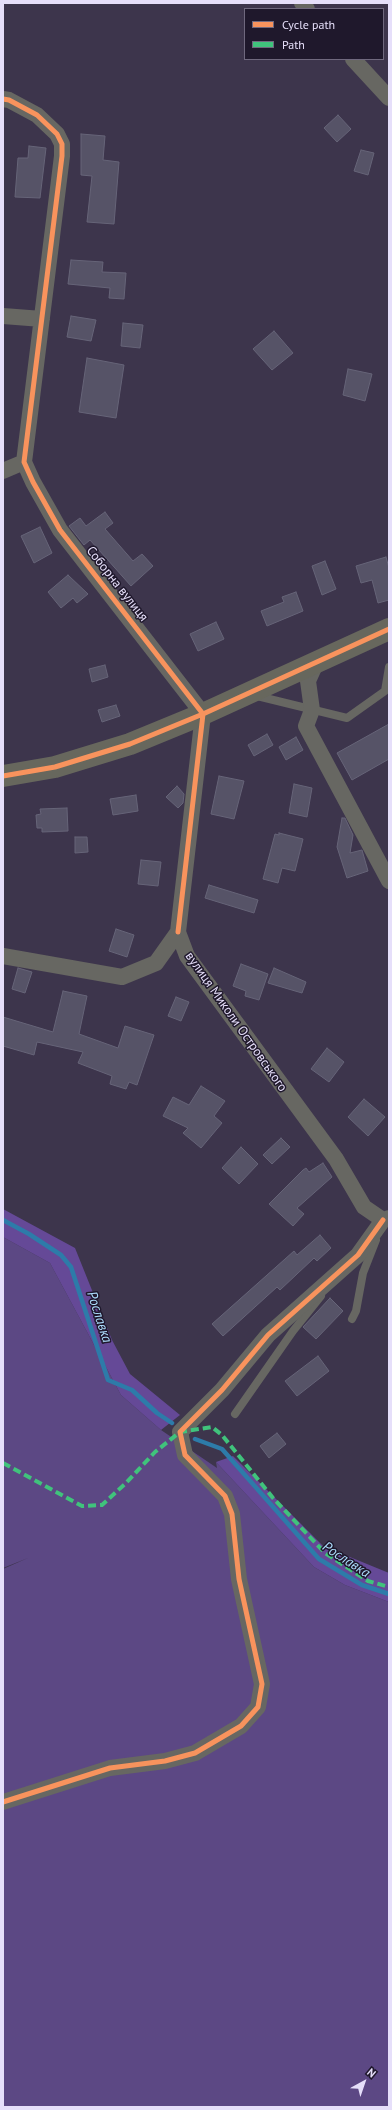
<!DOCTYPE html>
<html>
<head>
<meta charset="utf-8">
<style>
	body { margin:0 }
	#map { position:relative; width:392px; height:2110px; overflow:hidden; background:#3d354c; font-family:"PT Sans",sans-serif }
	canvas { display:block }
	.frame { position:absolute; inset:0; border:4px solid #e6dffa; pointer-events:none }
	.legend { position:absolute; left:244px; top:8px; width:140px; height:52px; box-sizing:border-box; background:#1f182c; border:1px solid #6f687e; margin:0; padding:5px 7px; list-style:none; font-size:12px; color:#e6dffa }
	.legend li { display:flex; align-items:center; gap:8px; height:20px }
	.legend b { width:20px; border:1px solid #6f687e }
	.north { position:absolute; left:344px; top:2062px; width:40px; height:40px; -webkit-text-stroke:3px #1f182c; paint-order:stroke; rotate:40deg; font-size:11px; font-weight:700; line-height:16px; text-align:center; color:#e6dffa }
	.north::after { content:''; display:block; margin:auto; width:14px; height:18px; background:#e6dffa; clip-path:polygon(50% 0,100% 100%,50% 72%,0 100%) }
</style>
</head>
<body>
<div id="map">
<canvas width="392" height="2110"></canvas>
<div class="frame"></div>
<ul class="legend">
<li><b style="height:5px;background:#f8935d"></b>Cycle path</li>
<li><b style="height:5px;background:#40c37c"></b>Path</li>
</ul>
<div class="north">N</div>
</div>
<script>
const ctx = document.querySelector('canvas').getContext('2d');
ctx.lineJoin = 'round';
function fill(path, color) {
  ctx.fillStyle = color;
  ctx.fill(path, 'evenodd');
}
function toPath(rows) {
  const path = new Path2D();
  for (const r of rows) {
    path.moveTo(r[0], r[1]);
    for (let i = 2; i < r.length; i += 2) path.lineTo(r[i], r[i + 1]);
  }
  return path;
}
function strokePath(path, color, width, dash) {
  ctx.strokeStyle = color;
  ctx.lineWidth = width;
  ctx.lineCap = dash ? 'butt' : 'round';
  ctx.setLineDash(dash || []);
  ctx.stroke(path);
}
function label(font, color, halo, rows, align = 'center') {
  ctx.font = font + ' "PT Sans",sans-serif';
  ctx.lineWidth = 3;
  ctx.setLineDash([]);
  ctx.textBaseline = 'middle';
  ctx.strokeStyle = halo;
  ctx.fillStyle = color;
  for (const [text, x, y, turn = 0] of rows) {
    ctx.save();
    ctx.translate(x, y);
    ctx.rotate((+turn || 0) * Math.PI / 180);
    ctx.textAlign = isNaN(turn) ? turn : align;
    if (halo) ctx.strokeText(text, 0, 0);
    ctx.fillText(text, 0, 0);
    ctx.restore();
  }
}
const green = toPath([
	[3,1237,50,1263,121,1395,161,1430,217,1468,216,1462,314,1567,345,1585,389,1602,389,2107,3,2107,3,1569,28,1558,3,1568]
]);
const forest = toPath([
	[3,1209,75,1248,112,1340,130,1374,180,1415,161,1430,121,1395,50,1263,3,1237],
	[233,1456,323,1546,389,1573,389,1602,345,1585,314,1567,216,1462]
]);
const stream = toPath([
	[3,1220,29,1234,61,1255,71,1267,108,1380,132,1390,157,1413,172,1423],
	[195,1439,222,1449,319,1559,362,1585,389,1594]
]);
const building = toPath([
	[338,115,351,129,337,142,324,128,338,115],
	[81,134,105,136,103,160,119,162,114,224,87,222,92,176,81,175,81,134],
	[29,146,46,148,40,198,15,197,18,158,28,158,29,146],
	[361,150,374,153,368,175,354,171,361,150],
	[71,260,103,262,102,272,126,273,124,299,109,298,110,288,68,284,71,260],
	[71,316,96,320,91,341,67,337,71,316],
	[123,323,143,325,140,348,121,346,123,323],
	[274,331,293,353,272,370,253,349,274,331],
	[87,358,124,365,116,418,79,412,87,358],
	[348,369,372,374,365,401,343,395,348,369],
	[105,512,113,523,105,529,133,561,142,554,153,566,131,586,90,540,84,545,69,526,80,518,86,526,105,512],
	[40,527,52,553,34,563,21,536,40,527],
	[386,557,389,568,389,600,378,603,372,580,361,583,356,566,386,557],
	[325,561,336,589,322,595,312,566,325,561],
	[68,575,88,594,77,603,73,598,61,608,48,592,68,575],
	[296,592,303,611,267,626,261,611,284,602,282,597,296,592],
	[216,622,224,639,198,651,190,634,216,622],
	[105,665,108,677,92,682,89,669,105,665],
	[116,705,120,716,102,722,98,710,116,705],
	[389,724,389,759,352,780,337,753,389,724],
	[267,734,273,745,254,756,248,745,267,734],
	[296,737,303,750,286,760,279,747,296,737],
	[219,776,244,781,234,819,211,814,219,776],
	[294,784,312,788,307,817,289,813,294,784],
	[177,786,184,794,183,803,178,808,166,797,177,786],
	[136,795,138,811,113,815,110,799,136,795],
	[67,808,68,831,42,832,42,828,37,828,36,815,41,814,40,809,67,808],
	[342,818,345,818,353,835,350,853,362,850,368,871,347,878,337,847,342,818],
	[279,833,303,839,295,871,282,868,278,883,263,879,275,834,279,835,279,833],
	[75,837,87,837,88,852,75,853,75,837],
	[141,860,161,862,158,886,138,884,141,860],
	[209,885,258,900,254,913,205,898,209,885],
	[116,929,134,935,127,957,109,951,116,929],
	[241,964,268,974,259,1000,245,996,246,991,233,986,241,964],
	[18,968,32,972,25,993,12,989,18,968],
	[274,968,306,982,302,993,268,983,274,968],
	[63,991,87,996,79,1034,118,1048,125,1026,154,1035,137,1085,129,1082,126,1089,110,1084,112,1076,78,1063,83,1052,37,1042,34,1055,3,1046,3,1017,53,1032,63,991],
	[176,997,189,1002,181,1021,168,1016,176,997],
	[327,1048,344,1062,329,1082,311,1069,327,1048],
	[201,1086,225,1101,214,1116,222,1123,201,1148,183,1133,188,1128,163,1116,173,1097,189,1105,201,1086],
	[364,1099,385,1117,368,1136,348,1117,364,1099],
	[281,1138,290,1147,272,1164,263,1155,281,1138],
	[241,1147,258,1164,239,1184,222,1168,241,1147],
	[323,1163,332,1177,297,1208,304,1214,293,1226,269,1204,303,1170,306,1168,309,1172,323,1163],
	[320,1235,331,1248,317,1261,314,1258,280,1290,277,1287,223,1336,212,1324,294,1251,297,1255,320,1235],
	[330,1298,343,1311,316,1339,303,1327,330,1298],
	[318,1356,329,1371,297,1396,285,1381,318,1356],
	[277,1433,286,1444,269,1458,260,1446,277,1433]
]);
const lane = toPath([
	[253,695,347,718,385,691,389,667],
	[352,1319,356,1311,363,1273,376,1240],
	[235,1414,293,1331,321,1296]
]);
const street = toPath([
	[302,3,307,9],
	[353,59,389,98],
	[3,99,9,100,37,115,57,134,62,144,62,156,24,462,33,482,60,530,203,714,178,932],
	[3,316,42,319],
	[3,471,24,462],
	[317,661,308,681,312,710,306,726,389,881],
	[3,956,122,977,156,963,178,932,187,956,336,1159,364,1207,383,1220,389,1218],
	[3,1802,110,1768,165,1761,195,1753,241,1726,258,1707,262,1684,239,1579,232,1514,225,1496,185,1455,180,1432,222,1390,268,1335,358,1255,383,1220]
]);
const secondary = toPath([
	[3,776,55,767,130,744,203,714,389,629]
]);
const quiet = toPath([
	[3,1463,82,1506,102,1505,126,1483,155,1452,180,1432,212,1427,222,1435,273,1498,325,1553,368,1581,389,1587]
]);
const cycleway = toPath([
	[3,99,9,100,37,115,57,134,62,144,62,156,24,462,33,482,60,530,203,714,178,932],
	[3,776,55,767,130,744,203,714,389,629],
	[3,1802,110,1768,165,1761,195,1753,241,1726,258,1707,262,1684,239,1579,232,1514,225,1496,185,1455,180,1432,222,1390,268,1335,358,1255,383,1220]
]);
const streetNames = [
	["Соборна вулиця",117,584,52],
	["вулиця Миколи Островського",236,1022,55]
];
const waterNames = [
	["Рославка",99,1317,72],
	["Рославка",346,1560,33]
];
fill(green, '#5c4884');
fill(forest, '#654997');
strokePath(stream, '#2d7ba9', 4.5);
fill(building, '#565367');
strokePath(building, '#666478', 1);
strokePath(lane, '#676762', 8);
strokePath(street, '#676762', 16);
strokePath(secondary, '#67675d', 22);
strokePath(quiet, '#40c37c', 4, [8, 4]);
strokePath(cycleway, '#f8935d', 5);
label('13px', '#e6dffa', '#1f182c', streetNames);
label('italic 14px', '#acdbfb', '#1f182c', waterNames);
</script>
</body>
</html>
